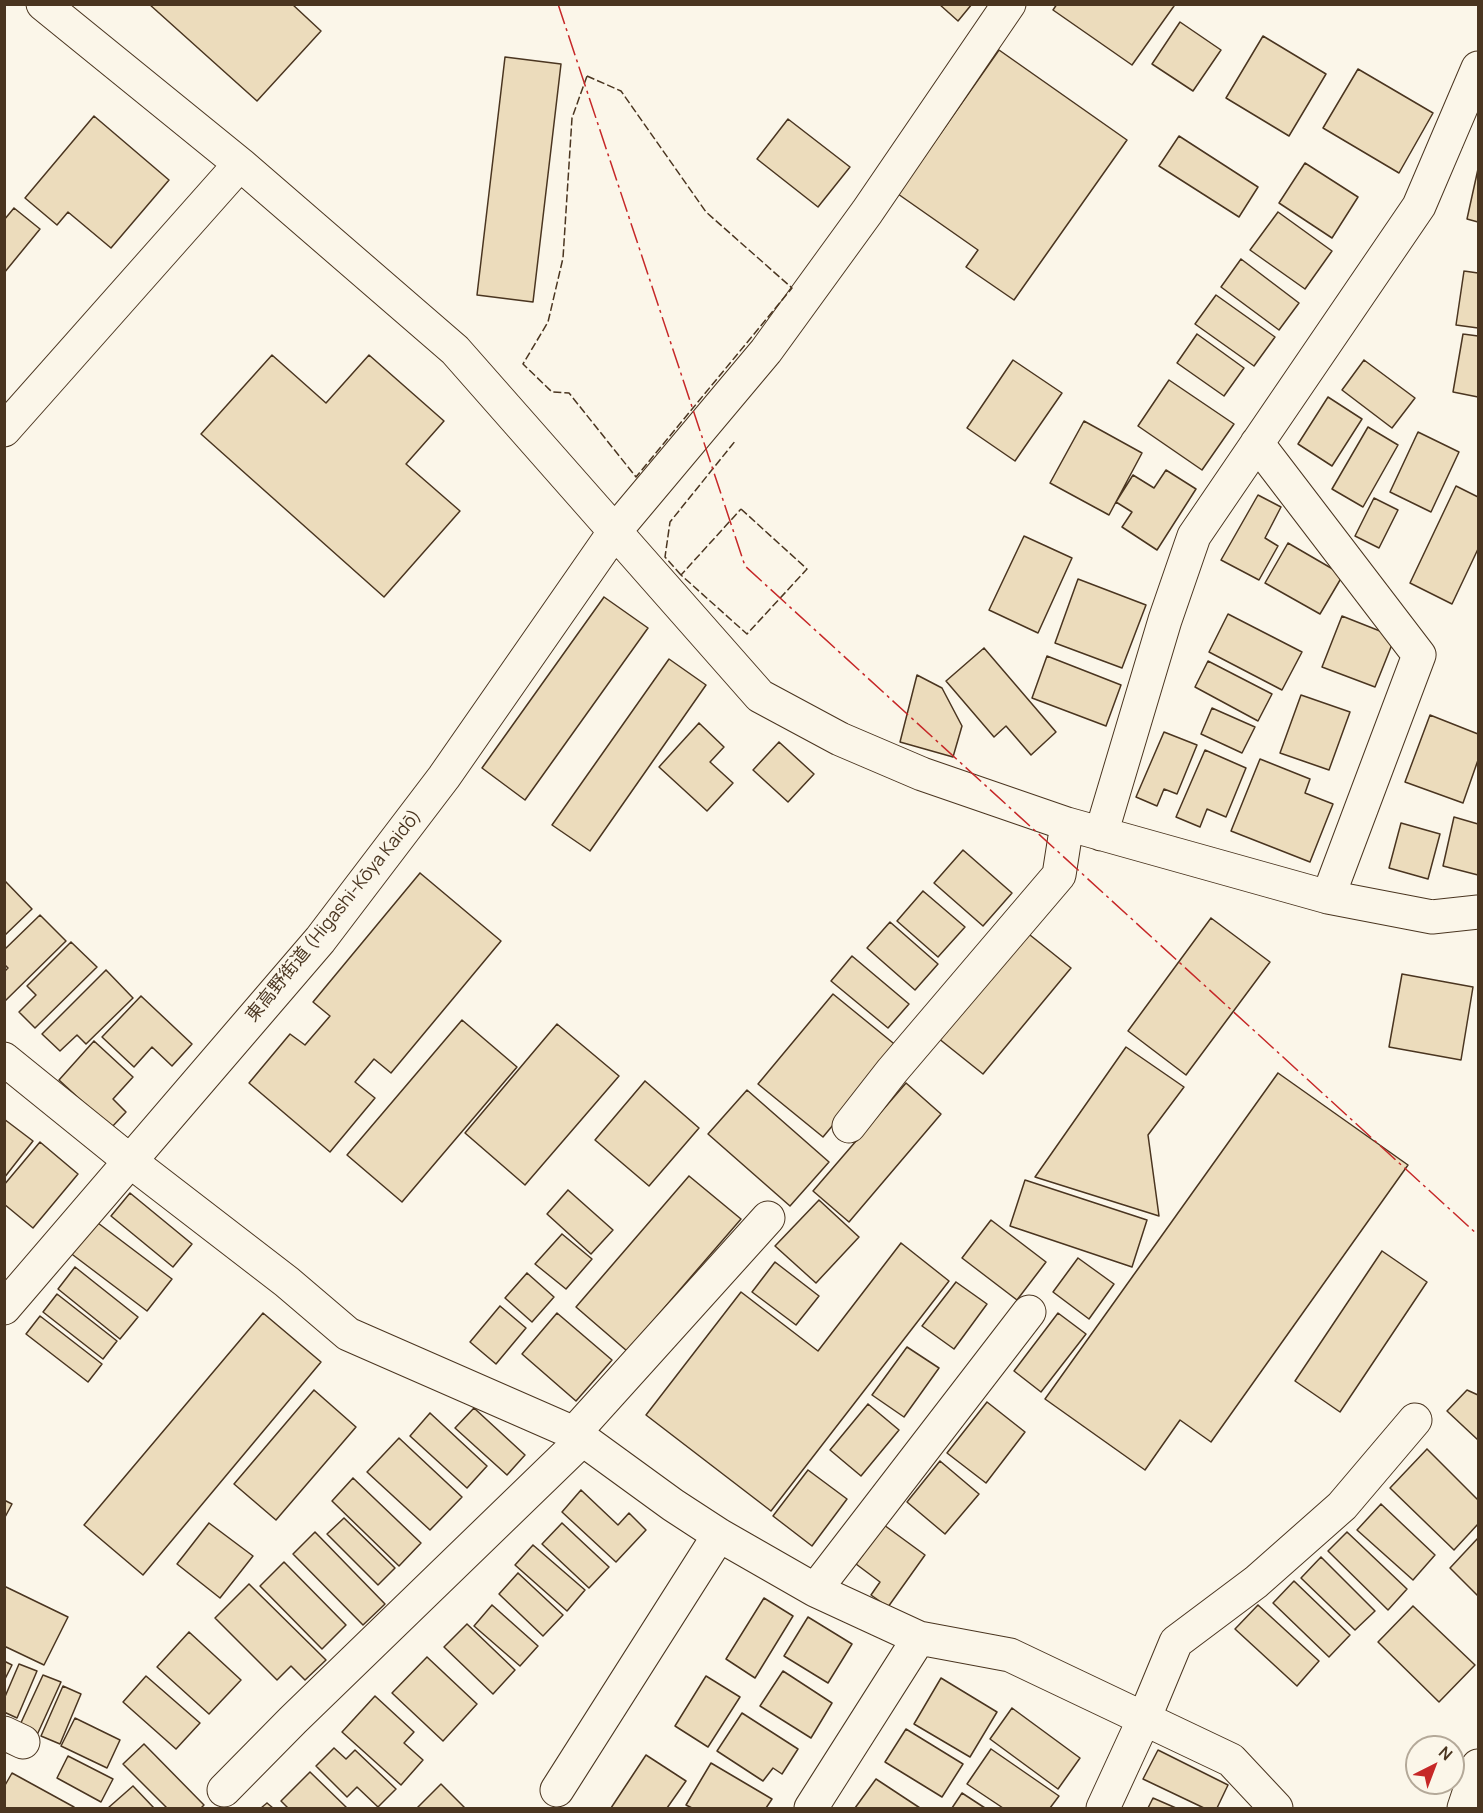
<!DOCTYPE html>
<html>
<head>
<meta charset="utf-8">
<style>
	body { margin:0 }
	#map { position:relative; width:1483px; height:1813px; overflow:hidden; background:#fbf6e9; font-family:Manrope,sans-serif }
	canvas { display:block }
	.frame { position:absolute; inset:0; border:6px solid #4a3520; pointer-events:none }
	.north { position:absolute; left:1405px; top:1735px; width:60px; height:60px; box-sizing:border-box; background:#fbf6e9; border:2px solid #b4a999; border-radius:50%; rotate:42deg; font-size:16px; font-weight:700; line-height:24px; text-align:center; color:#4a3520 }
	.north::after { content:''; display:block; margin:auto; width:21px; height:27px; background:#c62828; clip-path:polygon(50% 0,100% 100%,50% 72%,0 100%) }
</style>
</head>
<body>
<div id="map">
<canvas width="1483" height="1813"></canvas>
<div class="frame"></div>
<div class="north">N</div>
</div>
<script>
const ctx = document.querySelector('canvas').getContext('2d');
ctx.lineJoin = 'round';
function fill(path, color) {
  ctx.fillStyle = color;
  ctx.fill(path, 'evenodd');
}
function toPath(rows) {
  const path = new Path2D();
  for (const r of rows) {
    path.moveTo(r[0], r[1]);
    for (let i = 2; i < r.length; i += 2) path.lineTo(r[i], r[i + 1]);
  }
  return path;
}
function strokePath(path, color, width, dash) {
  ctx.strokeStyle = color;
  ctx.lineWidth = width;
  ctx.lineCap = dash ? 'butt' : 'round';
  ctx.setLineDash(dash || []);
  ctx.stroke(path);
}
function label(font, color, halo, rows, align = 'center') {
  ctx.font = font + ' Manrope,"Noto Sans JP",sans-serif';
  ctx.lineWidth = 4.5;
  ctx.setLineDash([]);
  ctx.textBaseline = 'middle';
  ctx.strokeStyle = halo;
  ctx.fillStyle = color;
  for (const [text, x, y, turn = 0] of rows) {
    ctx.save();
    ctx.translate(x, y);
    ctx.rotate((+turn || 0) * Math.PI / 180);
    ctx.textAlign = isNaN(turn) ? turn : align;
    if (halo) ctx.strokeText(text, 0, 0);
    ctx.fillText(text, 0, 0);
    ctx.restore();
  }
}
const building = toPath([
	[149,4,292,4,321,31,257,101,149,4],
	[939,4,972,4,958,21,939,4],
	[1057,4,1172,4,1174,6,1132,65,1053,10,1057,4],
	[1180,22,1221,50,1193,91,1152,64,1180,22],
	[1263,36,1326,74,1289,136,1226,98,1263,36],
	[999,50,1127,140,1014,300,966,267,978,250,898,194,999,50],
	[505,57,561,64,533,302,477,295,505,57],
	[1358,69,1433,113,1399,173,1323,128,1358,69],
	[94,116,169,180,111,248,68,212,57,225,25,198,94,116],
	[788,119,850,167,818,207,757,159,788,119],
	[1179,136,1258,187,1239,217,1159,166,1179,136],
	[1305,163,1358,197,1332,238,1279,203,1305,163],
	[1478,169,1478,222,1467,219,1478,169],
	[14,208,40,229,4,273,4,220,14,208],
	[1278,212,1332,251,1305,289,1250,250,1278,212],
	[1241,259,1299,303,1279,330,1221,287,1241,259],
	[1464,271,1478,273,1478,328,1456,325,1464,271],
	[1216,295,1275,337,1254,366,1195,324,1216,295],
	[1197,334,1244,368,1224,396,1177,363,1197,334],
	[1463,334,1478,336,1478,397,1453,392,1463,334],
	[272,355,326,403,369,355,444,421,406,464,460,511,384,597,201,434,272,355],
	[1013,360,1062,393,1015,461,967,428,1013,360],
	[1364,360,1415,398,1392,428,1342,390,1364,360],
	[1169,380,1234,424,1202,470,1138,426,1169,380],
	[1328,397,1362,419,1332,466,1298,444,1328,397],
	[1084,421,1142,453,1109,515,1050,483,1084,421],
	[1368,427,1398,445,1363,507,1332,489,1368,427],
	[1418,432,1459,452,1431,512,1390,492,1418,432],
	[1166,470,1196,489,1157,550,1122,527,1132,512,1116,502,1133,475,1154,488,1166,470],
	[1456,486,1478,497,1478,549,1452,604,1410,583,1456,486],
	[1258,495,1281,507,1265,538,1278,546,1259,580,1221,560,1258,495],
	[1374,498,1398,510,1379,548,1355,536,1374,498],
	[1024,536,1072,558,1038,633,989,610,1024,536],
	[1288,543,1343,575,1320,614,1265,583,1288,543],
	[1078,579,1146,605,1122,668,1055,643,1078,579],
	[604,597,648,628,525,800,482,768,604,597],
	[1228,614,1302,652,1282,690,1209,652,1228,614],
	[1342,616,1395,637,1375,687,1322,667,1342,616],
	[984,648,1056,732,1031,755,1006,726,994,737,946,681,984,648],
	[1047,656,1121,685,1106,726,1032,698,1047,656],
	[669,659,706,685,590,851,552,825,669,659],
	[1208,661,1272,694,1258,721,1195,687,1208,661],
	[917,675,942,688,962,726,953,757,900,742,917,675],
	[1301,695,1350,712,1329,770,1280,753,1301,695],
	[1212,708,1255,727,1242,753,1201,734,1212,708],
	[1430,715,1478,734,1478,760,1463,803,1405,782,1430,715],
	[699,723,724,747,710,762,733,783,707,811,659,767,699,723],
	[1164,732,1197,745,1177,794,1164,789,1157,806,1136,797,1164,732],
	[779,742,814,774,788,802,753,770,779,742],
	[1205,750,1246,768,1226,817,1207,809,1200,827,1176,817,1205,750],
	[1260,759,1310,779,1305,793,1333,804,1310,862,1231,831,1260,759],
	[1454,817,1478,824,1478,875,1443,866,1454,817],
	[1401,823,1440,834,1428,879,1389,868,1401,823],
	[963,850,1012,893,983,926,934,883,963,850],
	[420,873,501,941,391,1073,374,1059,355,1082,375,1098,330,1152,249,1083,290,1034,305,1045,330,1016,313,1002,420,873],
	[6,882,32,909,4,936,4,884,6,882],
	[923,891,965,927,938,957,897,921,923,891],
	[40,915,66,941,4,1002,4,972,8,968,4,964,4,950,40,915],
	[1211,918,1270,962,1186,1075,1128,1031,1211,918],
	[890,922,938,964,915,990,867,948,890,922],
	[1025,931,1071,968,983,1074,938,1038,1025,931],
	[71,942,97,967,35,1028,19,1012,36,995,27,986,71,942],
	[852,956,909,1004,888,1028,831,981,852,956],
	[106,970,133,998,86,1044,77,1035,60,1051,42,1034,106,970],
	[1402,974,1473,987,1461,1060,1389,1047,1402,974],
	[833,994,898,1047,823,1137,758,1084,833,994],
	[141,996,192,1044,172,1066,152,1047,134,1067,102,1037,141,996],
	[462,1020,517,1067,402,1202,347,1155,462,1020],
	[557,1024,619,1076,525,1185,465,1133,557,1024],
	[94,1041,133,1077,113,1099,126,1112,111,1128,59,1080,94,1041],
	[1126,1047,1184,1087,1148,1135,1159,1216,1035,1177,1126,1047],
	[1278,1073,1408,1165,1211,1442,1180,1420,1145,1470,1045,1399,1278,1073],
	[645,1081,699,1128,649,1186,595,1140,645,1081],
	[906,1083,941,1114,849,1222,813,1191,906,1083],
	[747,1090,829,1162,790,1206,708,1134,747,1090],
	[4,1119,33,1141,4,1178,4,1119],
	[40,1142,78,1174,33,1228,4,1204,4,1185,40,1142],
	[689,1176,741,1219,627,1351,576,1307,689,1176],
	[1025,1180,1147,1220,1132,1267,1010,1226,1025,1180],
	[568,1190,613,1230,591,1254,547,1214,568,1190],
	[130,1193,192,1244,173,1267,111,1216,130,1193],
	[819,1200,859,1237,816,1283,775,1246,819,1200],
	[94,1220,172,1279,147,1311,69,1252,94,1220],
	[991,1220,1046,1262,1017,1300,962,1258,991,1220],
	[562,1234,592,1259,566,1289,535,1264,562,1234],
	[901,1243,949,1281,771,1511,646,1415,741,1292,818,1351,901,1243],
	[1382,1251,1427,1282,1340,1412,1295,1381,1382,1251],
	[1078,1258,1114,1284,1089,1319,1053,1292,1078,1258],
	[775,1262,819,1296,796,1325,752,1292,775,1262],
	[75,1267,138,1317,120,1339,58,1289,75,1267],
	[527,1273,554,1297,532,1322,505,1298,527,1273],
	[956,1282,987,1304,954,1349,922,1326,956,1282],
	[57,1294,117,1341,103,1359,43,1312,57,1294],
	[500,1306,526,1328,496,1364,470,1342,500,1306],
	[263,1313,321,1362,143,1575,84,1525,263,1313],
	[557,1313,612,1360,576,1401,522,1354,557,1313],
	[1058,1313,1086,1334,1041,1392,1014,1371,1058,1313],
	[40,1316,102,1364,88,1382,26,1334,40,1316],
	[907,1347,939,1368,904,1417,872,1395,907,1347],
	[314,1390,356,1427,276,1520,234,1484,314,1390],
	[1467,1390,1478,1395,1478,1440,1447,1411,1467,1390],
	[987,1402,1025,1432,986,1483,947,1453,987,1402],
	[868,1404,899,1430,861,1476,830,1450,868,1404],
	[474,1408,525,1455,507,1475,455,1428,474,1408],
	[430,1413,487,1466,467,1488,410,1436,430,1413],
	[399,1438,462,1497,430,1530,367,1472,399,1438],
	[1427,1449,1478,1500,1478,1524,1454,1550,1390,1488,1427,1449],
	[940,1461,979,1494,945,1534,907,1502,940,1461],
	[808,1470,847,1499,812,1546,773,1516,808,1470],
	[353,1478,421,1543,399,1566,332,1501,353,1478],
	[581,1490,618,1525,629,1513,646,1530,616,1562,562,1512,581,1490],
	[4,1500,12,1504,4,1519,4,1500],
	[1381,1504,1435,1555,1413,1580,1357,1530,1381,1504],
	[344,1518,395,1568,378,1585,327,1534,344,1518],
	[209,1523,253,1556,220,1598,177,1564,209,1523],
	[562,1523,609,1567,589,1588,542,1544,562,1523],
	[884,1525,925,1555,888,1607,871,1595,880,1582,856,1564,884,1525],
	[315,1532,385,1604,363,1625,293,1554,315,1532],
	[1347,1532,1407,1589,1388,1610,1328,1551,1347,1532],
	[1478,1538,1478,1596,1450,1568,1478,1538],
	[533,1545,585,1590,567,1611,515,1565,533,1545],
	[1321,1557,1375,1611,1355,1630,1301,1578,1321,1557],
	[284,1562,346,1625,322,1649,260,1586,284,1562],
	[518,1573,563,1615,543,1636,499,1594,518,1573],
	[1294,1581,1350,1635,1329,1657,1273,1603,1294,1581],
	[249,1584,326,1660,305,1680,291,1666,277,1680,215,1618,249,1584],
	[4,1586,68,1617,44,1665,4,1646,4,1586],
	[764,1598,793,1616,755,1678,726,1659,764,1598],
	[492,1605,538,1646,520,1666,474,1626,492,1605],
	[1258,1605,1319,1661,1297,1686,1235,1629,1258,1605],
	[1413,1606,1475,1665,1439,1702,1378,1642,1413,1606],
	[808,1617,852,1644,828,1683,784,1656,808,1617],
	[467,1624,515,1670,493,1694,444,1647,467,1624],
	[189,1632,241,1680,209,1714,157,1667,189,1632],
	[427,1657,477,1704,443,1741,392,1693,427,1657],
	[4,1661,12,1665,4,1681,4,1661],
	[19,1664,37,1671,17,1718,4,1712,4,1699,19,1664],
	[783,1671,832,1703,811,1738,760,1706,783,1671],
	[43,1675,61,1682,37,1735,19,1727,43,1675],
	[146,1676,200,1723,176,1749,123,1702,146,1676],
	[706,1676,740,1697,708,1747,675,1726,706,1676],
	[941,1678,997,1712,970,1757,914,1724,941,1678],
	[63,1686,81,1694,60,1744,41,1736,63,1686],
	[375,1696,414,1732,404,1743,423,1760,401,1785,342,1732,375,1696],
	[1012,1708,1080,1758,1058,1789,990,1739,1012,1708],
	[742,1713,798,1749,782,1774,773,1768,763,1781,717,1751,742,1713],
	[75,1718,120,1740,107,1768,61,1746,75,1718],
	[906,1729,963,1764,942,1797,885,1762,906,1729],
	[144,1744,204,1805,201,1808,167,1808,123,1764,144,1744],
	[334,1748,346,1759,355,1750,396,1789,378,1807,357,1787,347,1797,316,1766,334,1748],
	[991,1749,1059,1796,1050,1808,1003,1808,967,1784,991,1749],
	[1158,1750,1228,1785,1217,1808,1204,1808,1143,1779,1158,1750],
	[646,1755,686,1781,667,1808,611,1808,646,1755],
	[68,1756,113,1779,101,1802,57,1778,68,1756],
	[711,1763,772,1799,766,1808,692,1808,686,1805,711,1763],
	[310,1772,347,1808,288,1808,281,1801,310,1772],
	[12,1773,74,1807,74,1808,4,1808,4,1787,12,1773],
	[876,1779,920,1808,855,1808,876,1779],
	[441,1784,465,1808,417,1808,441,1784],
	[133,1786,154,1808,108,1808,133,1786],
	[962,1793,985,1808,952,1808,962,1793],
	[1153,1798,1176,1808,1148,1808,1153,1798],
	[267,1803,273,1808,261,1808,267,1803]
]);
const minor = toPath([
	[43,4,240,164,455,350,760,696,840,739,922,774,1067,824,1328,897,1432,917,1478,912],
	[4,430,240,164],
	[1257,443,1419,655,1328,897],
	[1101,834,1165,620,1194,536,1419,206,1478,68],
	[4,1059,130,1161,287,1282,348,1334,574,1433,673,1505,719,1535,815,1590,919,1638,1010,1655,1231,1760,1276,1808],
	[849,1126,892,1071,1059,875,1067,824],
	[4,1308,320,940,444,777,615,531,766,351,867,212,1009,4],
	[574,1433,768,1218],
	[815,1590,1029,1312],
	[4,1733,23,1742],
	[224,1790,293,1720,582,1440],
	[557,1790,719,1535],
	[811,1808,919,1638],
	[1103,1808,1144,1719,1176,1642,1256,1582,1342,1506,1415,1420],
	[1464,1808,1478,1766]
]);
const fence = toPath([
	[587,76,621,91,706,212,792,288,636,477,569,393,552,392,523,364,548,322,563,258,572,118,587,76],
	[741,509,807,569,747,634,681,575,741,509],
	[681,575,665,557,670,522,736,440]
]);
const power = toPath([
	[558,4,745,566,1478,1235]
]);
const streetNames = [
	["東高野街道 (Higashi-Kōya Kaidō)",334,916,-51]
];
fill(building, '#ecdcbc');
strokePath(building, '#4a3520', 1.5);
strokePath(minor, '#4a3520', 35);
strokePath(minor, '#fbf6e9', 33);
strokePath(fence, '#4a3520', 1.5, [8, 3]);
strokePath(power, '#c62828', 1.5, [21, 4.5, 3, 4.5]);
label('18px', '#4a3520', '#fbf6e9', streetNames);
</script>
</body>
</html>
